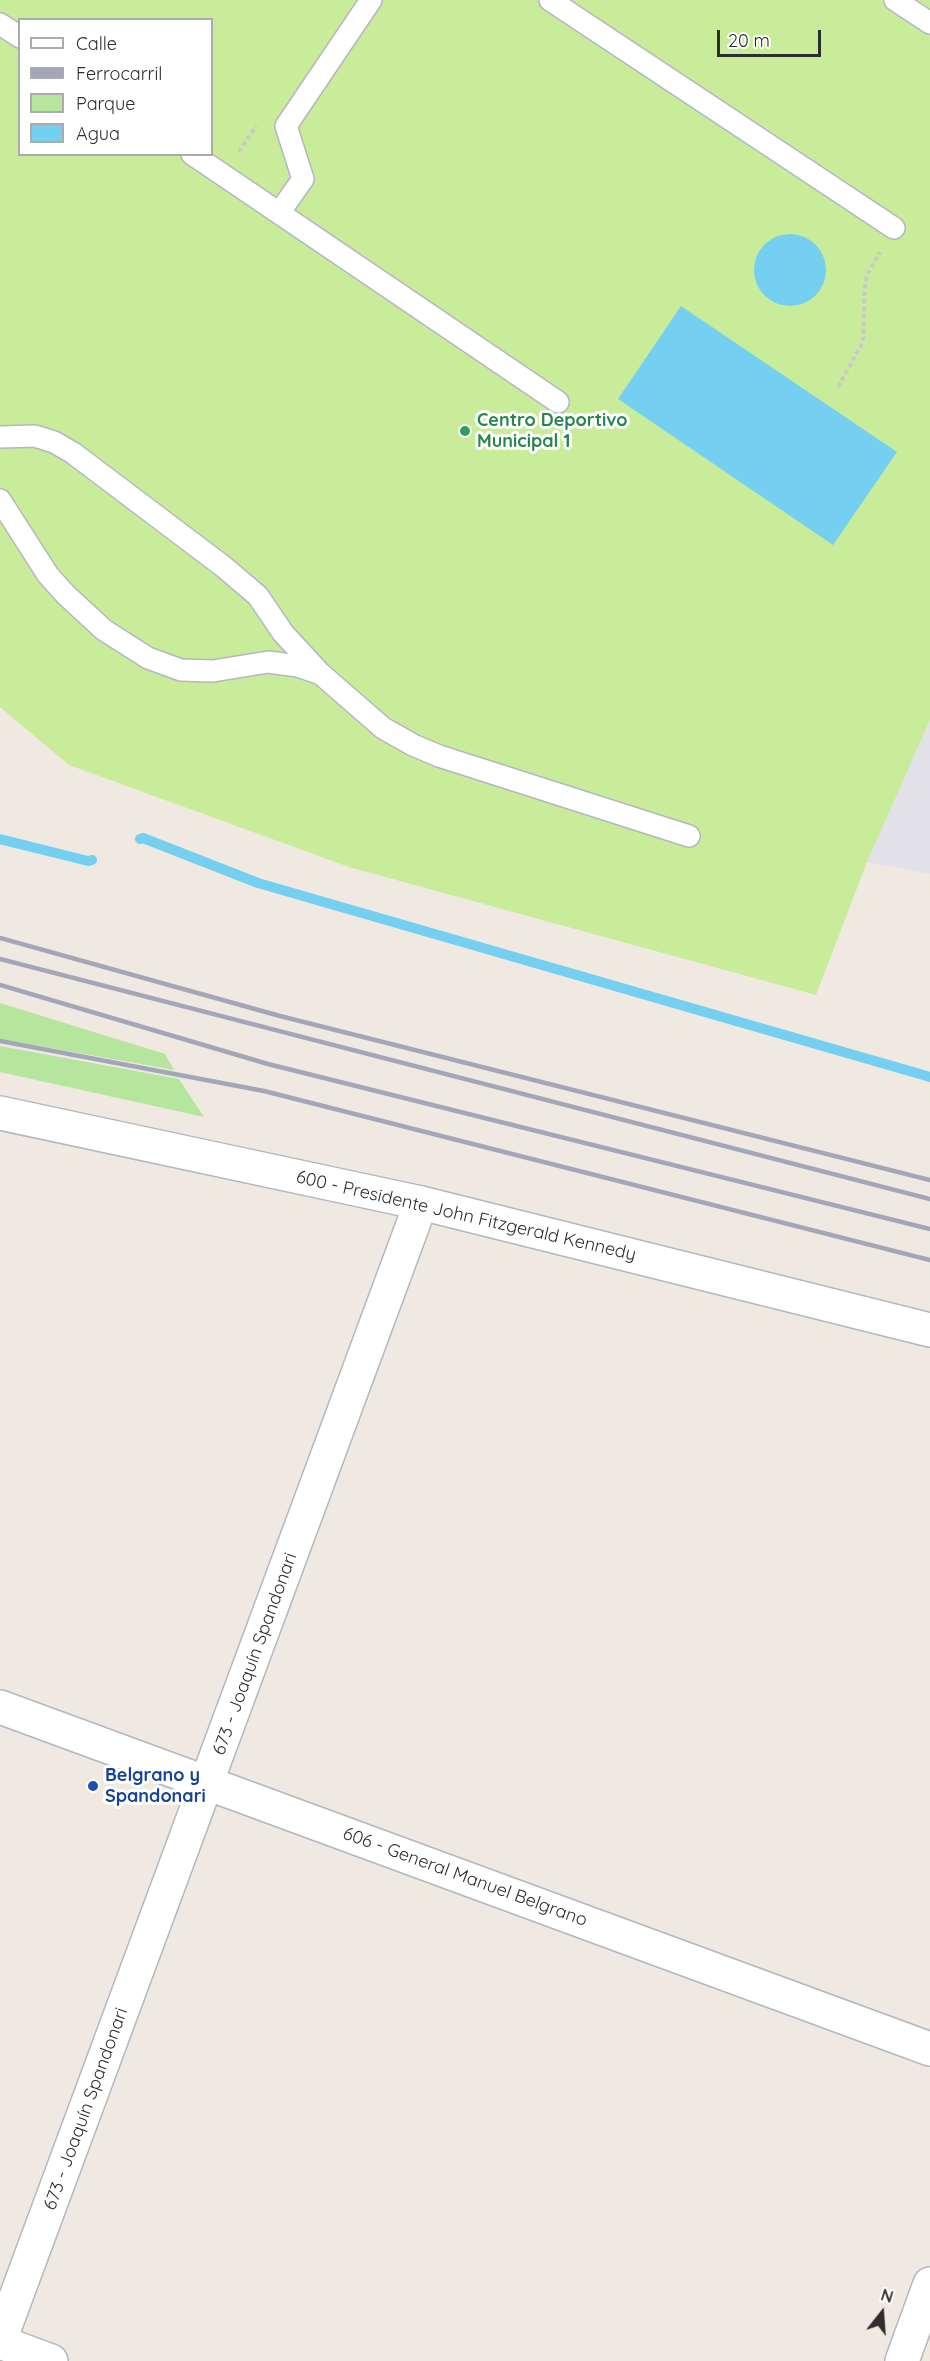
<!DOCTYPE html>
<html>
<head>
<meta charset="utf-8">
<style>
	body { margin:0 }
	#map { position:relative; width:930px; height:2361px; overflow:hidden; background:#efe9e1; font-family:Quicksand,sans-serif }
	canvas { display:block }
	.legend { position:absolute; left:18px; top:18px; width:195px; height:138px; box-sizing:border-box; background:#fff; border:2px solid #ababab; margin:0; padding:8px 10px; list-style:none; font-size:18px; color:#2e2e2e }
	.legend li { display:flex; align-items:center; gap:12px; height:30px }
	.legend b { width:30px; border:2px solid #ababab }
	.north { position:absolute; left:852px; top:2283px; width:60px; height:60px; -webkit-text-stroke:4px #fff; paint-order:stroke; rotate:17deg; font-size:16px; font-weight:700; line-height:24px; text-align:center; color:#2e2e2e }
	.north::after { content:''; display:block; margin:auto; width:21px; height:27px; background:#2e2e2e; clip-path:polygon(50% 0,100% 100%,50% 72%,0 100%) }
	.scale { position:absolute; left:717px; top:30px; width:104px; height:27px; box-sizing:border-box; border:3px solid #2e2e2e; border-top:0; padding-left:8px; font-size:18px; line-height:21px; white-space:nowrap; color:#2e2e2e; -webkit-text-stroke:4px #fff; paint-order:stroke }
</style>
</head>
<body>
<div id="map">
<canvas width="930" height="2361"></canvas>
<ul class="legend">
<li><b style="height:8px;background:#fff"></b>Calle</li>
<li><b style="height:8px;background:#a3a6b8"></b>Ferrocarril</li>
<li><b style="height:16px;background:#b6e59e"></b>Parque</li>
<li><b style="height:16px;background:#75cff0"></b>Agua</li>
</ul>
<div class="north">N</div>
<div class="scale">20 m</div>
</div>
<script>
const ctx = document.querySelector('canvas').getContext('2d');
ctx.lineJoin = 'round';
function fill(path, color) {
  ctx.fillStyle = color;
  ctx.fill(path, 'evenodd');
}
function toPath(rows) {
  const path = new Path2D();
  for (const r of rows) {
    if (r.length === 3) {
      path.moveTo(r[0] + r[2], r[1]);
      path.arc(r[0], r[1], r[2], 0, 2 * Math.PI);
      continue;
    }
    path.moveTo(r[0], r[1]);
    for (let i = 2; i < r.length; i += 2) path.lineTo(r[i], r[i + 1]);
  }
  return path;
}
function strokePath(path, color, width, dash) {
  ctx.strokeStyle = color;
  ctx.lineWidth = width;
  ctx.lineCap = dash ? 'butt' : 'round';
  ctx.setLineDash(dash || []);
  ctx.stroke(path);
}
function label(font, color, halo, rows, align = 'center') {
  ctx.font = font + ' Quicksand,sans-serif';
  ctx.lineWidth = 6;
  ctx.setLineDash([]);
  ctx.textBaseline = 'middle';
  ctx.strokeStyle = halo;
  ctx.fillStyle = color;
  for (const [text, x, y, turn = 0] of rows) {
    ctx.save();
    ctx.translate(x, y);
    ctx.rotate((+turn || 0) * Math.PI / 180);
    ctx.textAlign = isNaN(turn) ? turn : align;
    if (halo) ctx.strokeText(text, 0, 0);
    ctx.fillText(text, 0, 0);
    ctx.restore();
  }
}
const industrial = toPath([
	[930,720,930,874,867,862]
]);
const green = toPath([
	[0,1003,165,1054,174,1070,0,1039],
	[0,1046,179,1079,204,1117,0,1072]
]);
const pitch = toPath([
	[0,0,930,0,930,720,867,862,816,995,349,867,69,765,0,707],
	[20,20,212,20,212,154,20,154]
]);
const water = toPath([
	[790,270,36],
	[681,306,897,452,833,545,618,399]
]);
const stream = toPath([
	[0,839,88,861,92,860],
	[140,839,143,838,258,883,930,1077]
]);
const path = toPath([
	[239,152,256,126],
	[838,387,863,342,865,283,868,273,880,252]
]);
const service = toPath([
	[550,0,894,228],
	[895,0,930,23],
	[0,24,20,37],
	[192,154,558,402],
	[279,213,303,179,286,126,371,0],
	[0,437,35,436,54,442,73,453,224,567,258,596,283,633,319,672],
	[0,500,48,575,66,595,104,630,148,658,181,670,213,671,268,662,298,666,321,674,383,728,413,745,439,756,689,836]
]);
const minor = toPath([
	[0,1707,930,2049],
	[0,2340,421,1203],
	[0,2342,51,2361],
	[902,2361,930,2284]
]);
const tertiary = toPath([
	[0,1113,421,1203,930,1330]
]);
const rail = toPath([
	[0,938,280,1016,930,1180],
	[0,959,930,1199],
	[0,985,268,1064,930,1229],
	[0,1041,264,1091,930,1260]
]);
const markers = [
	[465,431,6,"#2e9e5b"],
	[93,1786,6,"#1a4fb4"]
];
const leisureNames = [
	["Centro Deportivo",477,421],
	["Municipal 1",477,442]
];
const streetNames = [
	["600 - Presidente John Fitzgerald Kennedy",466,1216,13],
	["673 - Joaquín Spandonari",255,1654,-70],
	["606 - General Manuel Belgrano",465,1877,20],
	["673 - Joaquín Spandonari",86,2109,-70]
];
const transitNames = [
	["Belgrano y",105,1776],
	["Spandonari",105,1797]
];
fill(industrial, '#e3e1e8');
fill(green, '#b6e59e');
fill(pitch, '#c9ec9a');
fill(water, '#75cff0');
strokePath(stream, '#75cff0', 10);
strokePath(service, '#b4b7c1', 24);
strokePath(minor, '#b4b7c1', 36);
strokePath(tertiary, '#b4b7c1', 36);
strokePath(path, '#c9c9c9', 4, [4.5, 3]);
strokePath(service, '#fff', 21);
strokePath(minor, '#fff', 33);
strokePath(tertiary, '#fff', 33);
strokePath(rail, '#a3a6b8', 4.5);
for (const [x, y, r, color] of markers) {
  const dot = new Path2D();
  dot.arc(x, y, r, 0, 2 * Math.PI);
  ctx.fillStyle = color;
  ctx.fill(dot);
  strokePath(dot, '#fff', 2);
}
label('bold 18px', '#27864d', '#fff', leisureNames, 'left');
label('18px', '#2e2e2e', '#fff', streetNames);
label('bold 18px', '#164399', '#fff', transitNames, 'left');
</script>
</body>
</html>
